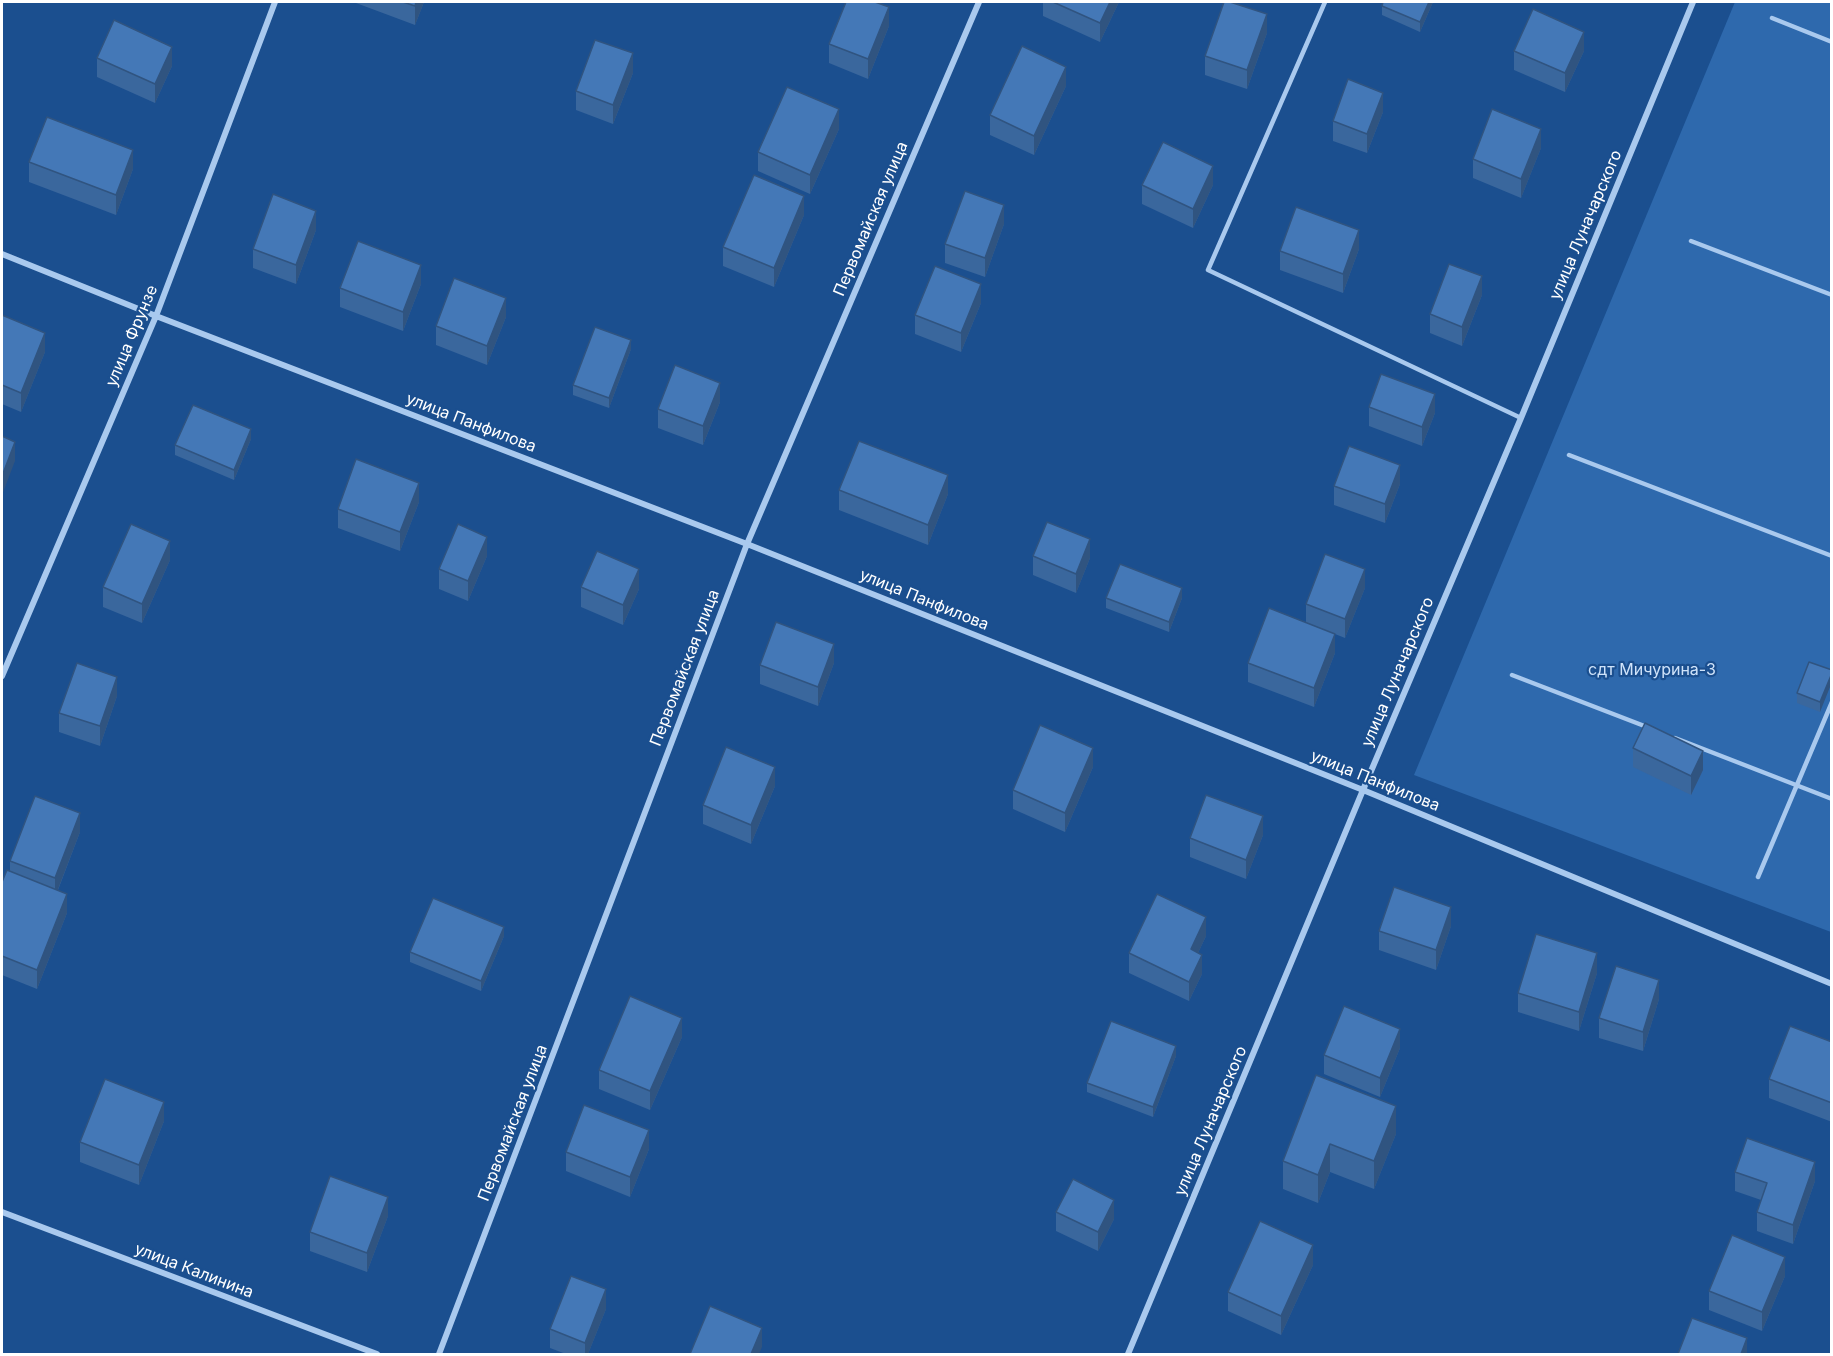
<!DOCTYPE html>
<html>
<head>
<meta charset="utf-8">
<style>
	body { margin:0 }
	#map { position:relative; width:1833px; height:1356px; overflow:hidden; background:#1b4f8f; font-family:Inter,sans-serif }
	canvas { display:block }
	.frame { position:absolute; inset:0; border:3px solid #fff; pointer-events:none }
</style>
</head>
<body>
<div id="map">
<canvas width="1833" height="1356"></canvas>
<div class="frame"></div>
</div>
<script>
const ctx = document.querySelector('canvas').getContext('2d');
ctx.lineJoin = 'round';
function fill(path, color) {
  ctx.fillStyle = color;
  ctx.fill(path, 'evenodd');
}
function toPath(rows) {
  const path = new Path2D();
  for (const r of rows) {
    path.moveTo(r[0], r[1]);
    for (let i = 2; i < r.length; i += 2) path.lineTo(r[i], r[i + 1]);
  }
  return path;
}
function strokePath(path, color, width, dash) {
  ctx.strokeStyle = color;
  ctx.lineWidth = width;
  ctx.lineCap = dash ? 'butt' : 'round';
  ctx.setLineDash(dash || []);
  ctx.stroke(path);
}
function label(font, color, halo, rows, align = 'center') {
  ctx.font = font + ' Inter,sans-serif';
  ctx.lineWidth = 4.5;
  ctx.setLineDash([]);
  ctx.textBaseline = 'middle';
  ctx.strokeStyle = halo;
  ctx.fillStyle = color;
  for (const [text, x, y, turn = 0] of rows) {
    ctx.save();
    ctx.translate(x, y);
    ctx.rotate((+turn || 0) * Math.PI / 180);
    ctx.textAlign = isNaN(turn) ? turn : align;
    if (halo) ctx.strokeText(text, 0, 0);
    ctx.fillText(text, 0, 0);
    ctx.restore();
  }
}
const green = toPath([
	[1735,2,1831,2,1831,932,1414,775]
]);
const service = toPath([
	[1325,2,1208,270,1521,418],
	[1772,18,1832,42],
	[1691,241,1832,295],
	[1569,455,1832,556],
	[1512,675,1647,727],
	[1675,738,1832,799],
	[1758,877,1832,702]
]);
const minor = toPath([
	[2,254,156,316,747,544,1363,790,1832,984],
	[2,676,156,316,275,2],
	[2,1212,377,1354],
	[439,1354,747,544,979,2],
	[1128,1354,1363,790,1521,418,1693,2]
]);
const wall = toPath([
	[356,2,424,2,415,25,356,3],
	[1043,2,1119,2,1100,42,1043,16],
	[1433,2,1420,32,1382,15,1382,6],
	[889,26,868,79,829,63,829,44],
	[1267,33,1247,89,1205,75,1205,56],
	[1514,51,1584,51,1565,92,1514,70],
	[97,58,172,66,155,103,97,77],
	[633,73,613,124,576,110,576,91],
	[1066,86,1034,155,990,135,990,115],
	[1383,112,1367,153,1333,141,1333,121],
	[839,129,810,194,758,171,758,152],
	[1541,148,1521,198,1473,178,1473,159],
	[29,162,133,169,116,215,29,182],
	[1142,185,1213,185,1193,228,1142,204],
	[804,215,774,287,723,266,723,247],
	[1004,224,985,277,945,263,945,244],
	[316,230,296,284,253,268,253,249],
	[1359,249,1343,293,1280,270,1280,251],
	[421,284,403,331,340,307,340,288],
	[1482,295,1462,346,1430,333,1430,314],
	[981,303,961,352,915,334,915,315],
	[2,315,45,352,21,412,2,404],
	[506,317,487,365,436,345,436,326],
	[631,349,609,408,573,395,573,385],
	[720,402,703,445,658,428,658,409],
	[1369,407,1435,413,1422,446,1369,426],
	[251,439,234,480,175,455,175,445],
	[1400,484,1385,523,1334,505,1334,486],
	[839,490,948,494,928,545,839,510],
	[419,502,400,551,338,528,338,509],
	[487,556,468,601,439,589,439,569],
	[1033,556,1090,558,1076,593,1033,575],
	[170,560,142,623,103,607,103,587],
	[581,587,639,589,623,625,581,607],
	[1365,588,1345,638,1335,634,1335,653,1314,707,1248,682,1248,663,1306,623,1306,604],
	[1106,598,1182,598,1169,632,1106,608],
	[834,663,818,706,760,684,760,665],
	[1832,670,1820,712,1797,703,1797,693],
	[117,696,100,746,59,732,59,713],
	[1633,748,1703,770,1691,795,1633,767],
	[1093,767,1065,832,1013,809,1013,790],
	[775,786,751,844,703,824,703,805],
	[80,832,58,890,67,913,37,989,2,975,2,882,10,871,10,861],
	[1263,835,1246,879,1190,857,1190,838],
	[1451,926,1436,970,1379,950,1379,931],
	[504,936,481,991,410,962,410,952],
	[1206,936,1198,953,1202,974,1189,1001,1129,973,1129,953],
	[1597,973,1579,1031,1518,1012,1518,993],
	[1659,999,1643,1051,1599,1038,1599,1018],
	[682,1037,650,1110,599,1089,599,1070],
	[1832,1042,1832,1122,1769,1098,1769,1079],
	[1400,1048,1380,1097,1324,1074,1324,1055],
	[1176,1056,1153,1117,1087,1092,1087,1083],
	[1316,1075,1396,1134,1374,1189,1330,1172,1318,1203,1283,1189,1283,1161],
	[164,1121,139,1185,80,1162,80,1142],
	[649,1149,630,1197,566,1171,566,1152],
	[1735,1172,1815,1181,1793,1244,1757,1231,1757,1212,1761,1200,1735,1191],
	[1056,1212,1114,1219,1098,1251,1056,1231],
	[388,1216,367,1272,310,1251,310,1232],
	[1313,1265,1281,1335,1228,1311,1228,1292],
	[1785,1276,1762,1331,1709,1310,1709,1291],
	[606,1309,588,1354,566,1354,550,1348,550,1329]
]);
const shadedWall = toPath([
	[416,2,424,2,415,25,415,6],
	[1110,2,1119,2,1100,42,1100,23],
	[1429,2,1433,2,1420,32,1420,22],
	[889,7,889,26,868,79,868,59],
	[1267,14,1267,33,1247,89,1247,70],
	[1584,32,1584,51,1565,92,1565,73],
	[172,47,172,66,155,103,155,84],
	[633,53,633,73,613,124,613,105],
	[1066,67,1066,86,1034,155,1034,136],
	[1383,93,1383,112,1367,153,1367,134],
	[839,109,839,129,810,194,810,175],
	[1541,129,1541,148,1521,198,1521,179],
	[133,150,133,169,116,215,116,195],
	[1213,166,1213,185,1193,228,1193,209],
	[804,196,804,215,774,287,774,268],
	[1004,205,1004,224,985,277,985,258],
	[316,211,316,230,296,284,296,265],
	[1359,230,1359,249,1343,293,1343,274],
	[421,265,421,284,403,331,403,312],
	[1482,276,1482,295,1462,346,1462,327],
	[981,284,981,303,961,352,961,333],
	[506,298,506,317,487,365,487,346],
	[45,333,45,352,21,412,21,393],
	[631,340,631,349,609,408,609,398],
	[720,383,720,402,703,445,703,426],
	[1435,394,1435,413,1422,446,1422,427],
	[251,429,251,439,234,480,234,470],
	[15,442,15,461,2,495,2,476],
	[1400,465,1400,484,1385,523,1385,504],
	[948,475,948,494,928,545,928,525],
	[419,483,419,502,400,551,400,532],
	[487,537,487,556,468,601,468,581],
	[1090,539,1090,558,1076,593,1076,574],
	[170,541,170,560,142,623,142,604],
	[639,569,639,589,623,625,623,605],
	[1365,569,1365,588,1345,638,1345,619],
	[1182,588,1182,598,1169,632,1169,622],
	[1335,634,1335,653,1314,707,1314,688],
	[834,644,834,663,818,706,818,687],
	[1832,673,1832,682,1820,712,1820,702],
	[117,677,117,696,100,746,100,726],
	[1093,748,1093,767,1065,832,1065,813],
	[1703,751,1703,770,1691,795,1691,776],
	[775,767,775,786,751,844,751,825],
	[80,813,80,832,55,897,55,878],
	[1263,816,1263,835,1246,879,1246,860],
	[67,894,67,913,37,989,37,970],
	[1451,907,1451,926,1436,970,1436,950],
	[1206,917,1206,936,1191,968,1191,949],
	[504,927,504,936,481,991,481,981],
	[1597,953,1597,973,1579,1031,1579,1012],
	[1202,955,1202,974,1189,1001,1189,982],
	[1659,980,1659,999,1643,1051,1643,1032],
	[682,1018,682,1037,650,1110,650,1091],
	[1400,1029,1400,1048,1380,1097,1380,1078],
	[1176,1046,1176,1056,1153,1117,1153,1107],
	[164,1102,164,1121,139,1185,139,1165],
	[1396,1106,1396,1134,1374,1189,1374,1161],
	[649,1130,649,1149,630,1197,630,1177],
	[1330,1144,1330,1172,1318,1203,1318,1175],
	[1815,1162,1815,1181,1793,1244,1793,1225],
	[388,1197,388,1216,367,1272,367,1253],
	[1114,1200,1114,1219,1098,1251,1098,1232],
	[1313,1245,1313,1265,1281,1335,1281,1316],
	[1785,1257,1785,1276,1762,1331,1762,1312],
	[606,1289,606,1309,588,1354,585,1354,585,1343],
	[762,1328,762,1347,759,1354,751,1354],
	[1747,1338,1747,1354,1741,1354]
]);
const building = toPath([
	[403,2,416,2,415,6,403,2],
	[846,2,875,2,889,7,868,59,829,44,846,2],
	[1053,2,1110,2,1100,23,1053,2],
	[1224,2,1230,2,1267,14,1247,70,1205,56,1224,2],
	[1383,2,1429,2,1420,22,1382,6,1383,2],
	[1533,9,1584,32,1565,73,1514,51,1533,9],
	[114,20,172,47,155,84,97,58,114,20],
	[595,40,633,53,613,105,576,91,595,40],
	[1022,46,1066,67,1034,136,990,115,1022,46],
	[1348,79,1383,93,1367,134,1333,121,1348,79],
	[787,87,839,109,810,175,758,152,787,87],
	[1492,109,1541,129,1521,179,1473,159,1492,109],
	[47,117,133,150,116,195,29,162,47,117],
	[1163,142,1213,166,1193,209,1142,185,1163,142],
	[754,175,804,196,774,268,723,247,754,175],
	[965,191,1004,205,985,258,945,244,965,191],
	[273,194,316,211,296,265,253,249,273,194],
	[1296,207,1359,230,1343,274,1280,251,1296,207],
	[358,241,421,265,403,312,340,288,358,241],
	[1449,264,1482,276,1462,327,1430,314,1449,264],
	[935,266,981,284,961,333,915,315,935,266],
	[454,278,506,298,487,346,436,326,454,278],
	[2,315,45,333,21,393,2,385,2,315],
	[595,327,631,340,609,398,573,385,595,327],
	[675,365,720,383,703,426,658,409,675,365],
	[1381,374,1435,394,1422,427,1369,407,1381,374],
	[193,405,251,429,234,470,175,445,193,405],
	[2,436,15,442,2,476,2,436],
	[859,441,948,475,928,525,839,490,859,441],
	[1349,446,1400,465,1385,504,1334,486,1349,446],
	[356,459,419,483,400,532,338,509,356,459],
	[1047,522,1090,539,1076,574,1033,556,1047,522],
	[131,524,170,541,142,604,103,587,131,524],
	[458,524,487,537,468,581,439,569,458,524],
	[597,551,639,569,623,605,581,587,597,551],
	[1325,554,1365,569,1345,619,1306,604,1325,554],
	[1120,564,1182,588,1169,622,1106,598,1120,564],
	[1269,608,1335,634,1314,688,1248,663,1269,608],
	[776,622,834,644,818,687,760,665,776,622],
	[1809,662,1832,670,1832,673,1820,702,1797,693,1809,662],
	[77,663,117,677,100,726,59,713,77,663],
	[1645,723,1703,751,1691,776,1633,748,1645,723],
	[1040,725,1093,748,1065,813,1013,790,1040,725],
	[726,747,775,767,751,825,703,805,726,747],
	[1206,795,1263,816,1246,860,1190,838,1206,795],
	[35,796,80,813,55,878,10,861,35,796],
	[7,870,67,894,37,970,2,956,2,882,7,870],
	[1394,887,1451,907,1436,950,1379,931,1394,887],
	[1157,894,1206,917,1191,949,1202,955,1189,982,1129,953,1157,894],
	[433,898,504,927,481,981,410,952,433,898],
	[1536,934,1597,953,1579,1012,1518,993,1536,934],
	[1616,966,1659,980,1643,1032,1599,1018,1616,966],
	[630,996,682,1018,650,1091,599,1070,630,996],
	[1344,1006,1400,1029,1380,1078,1324,1055,1344,1006],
	[1111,1021,1176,1046,1153,1107,1087,1083,1111,1021],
	[1790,1026,1832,1042,1832,1103,1769,1079,1790,1026],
	[1316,1075,1396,1106,1374,1161,1330,1144,1318,1175,1283,1161,1316,1075],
	[105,1079,164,1102,139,1165,80,1142,105,1079],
	[584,1105,649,1130,630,1177,566,1152,584,1105],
	[1747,1138,1815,1162,1793,1225,1757,1212,1767,1183,1735,1172,1747,1138],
	[330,1176,388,1197,367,1253,310,1232,330,1176],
	[1073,1179,1114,1200,1098,1232,1056,1212,1073,1179],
	[1260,1221,1313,1245,1281,1316,1228,1292,1260,1221],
	[1732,1235,1785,1257,1762,1312,1709,1291,1732,1235],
	[571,1276,606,1289,585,1343,550,1329,571,1276],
	[710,1306,762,1328,751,1354,690,1354,710,1306],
	[1692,1318,1747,1338,1741,1354,1678,1354,1692,1318]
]);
const streetNames = [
	["Первомайская улица",871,219,-67],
	["улица Луначарского",1586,225,-67],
	["улица Фрунзе",132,336,-67],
	["улица Панфилова",471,423,21],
	["улица Панфилова",924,600,22],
	["Первомайская улица",685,668,-69],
	["улица Луначарского",1398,672,-67],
	["улица Панфилова",1375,781,22],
	["улица Луначарского",1211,1121,-67],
	["Первомайская улица",513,1123,-69],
	["улица Калинина",194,1271,21]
];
const parkNames = [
	["сдт Мичурина-3",1652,670]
];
fill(green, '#2e69ad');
strokePath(service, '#a9c9ee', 4.5);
strokePath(minor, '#a9c9ee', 6);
fill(wall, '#3a679d');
fill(shadedWall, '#305480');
fill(building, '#4478b7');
strokePath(building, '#305480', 1.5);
label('16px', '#fff', '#1b4f8f', streetNames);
label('16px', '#cfe3fa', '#1b4f8f', parkNames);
</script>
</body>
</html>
